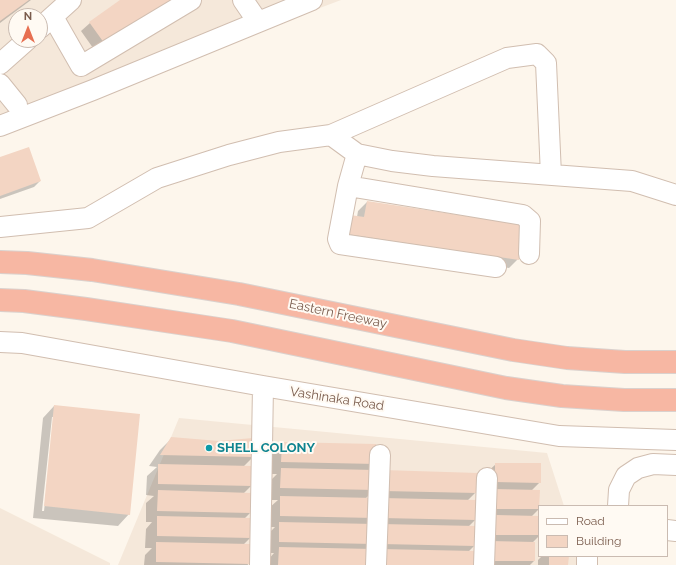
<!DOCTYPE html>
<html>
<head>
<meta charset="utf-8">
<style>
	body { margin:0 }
	#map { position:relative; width:676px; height:565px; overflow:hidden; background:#fdf6ec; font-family:Raleway,sans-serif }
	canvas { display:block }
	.legend { position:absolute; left:538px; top:505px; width:130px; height:52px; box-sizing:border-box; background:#fffaf3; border:1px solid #cabbb1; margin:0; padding:5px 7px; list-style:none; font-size:12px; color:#7a5c4d }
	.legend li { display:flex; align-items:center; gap:8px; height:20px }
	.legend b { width:20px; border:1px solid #cabbb1 }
	.north { position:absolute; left:8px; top:8px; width:40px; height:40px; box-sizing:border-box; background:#fffaf3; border:1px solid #cabbb1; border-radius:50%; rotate:0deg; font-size:11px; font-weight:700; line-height:16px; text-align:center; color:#7a5c4d }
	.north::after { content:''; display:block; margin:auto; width:14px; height:18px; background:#e76f51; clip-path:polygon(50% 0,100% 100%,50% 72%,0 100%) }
</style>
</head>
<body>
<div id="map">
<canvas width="676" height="565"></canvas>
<ul class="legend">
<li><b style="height:5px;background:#fff"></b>Road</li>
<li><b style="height:11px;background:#f3d5c3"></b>Building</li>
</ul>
<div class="north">N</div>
</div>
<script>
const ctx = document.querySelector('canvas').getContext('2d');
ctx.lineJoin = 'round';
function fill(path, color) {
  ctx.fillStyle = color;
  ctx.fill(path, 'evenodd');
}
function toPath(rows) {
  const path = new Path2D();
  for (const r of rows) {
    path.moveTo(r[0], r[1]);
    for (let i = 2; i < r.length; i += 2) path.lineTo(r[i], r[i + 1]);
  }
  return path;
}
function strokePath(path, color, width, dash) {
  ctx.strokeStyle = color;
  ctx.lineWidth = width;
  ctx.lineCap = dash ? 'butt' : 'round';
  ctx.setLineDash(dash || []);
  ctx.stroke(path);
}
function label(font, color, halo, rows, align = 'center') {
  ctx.font = font + ' Raleway,sans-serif';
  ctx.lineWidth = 4;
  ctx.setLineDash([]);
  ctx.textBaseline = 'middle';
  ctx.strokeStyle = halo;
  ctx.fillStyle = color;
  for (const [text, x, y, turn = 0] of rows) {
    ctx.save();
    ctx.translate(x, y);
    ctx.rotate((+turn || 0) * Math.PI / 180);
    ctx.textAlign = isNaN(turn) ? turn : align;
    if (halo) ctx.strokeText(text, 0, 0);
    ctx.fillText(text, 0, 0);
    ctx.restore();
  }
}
const residential = toPath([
	[0,0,341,0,0,129],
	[16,16,40,16,40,40,16,40],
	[179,418,547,453,564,506,539,506,539,556,578,556,580,565,118,565],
	[0,508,110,563,110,565,0,565]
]);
const shadow = toPath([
	[0,0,31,0,0,23],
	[122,0,98,55,81,31,90,23],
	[0,159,40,181,34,187,0,199],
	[367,202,518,259,509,268,339,242,357,217,358,211],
	[54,406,129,514,118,526,33,518,43,418],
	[52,417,54,417,44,511,42,511],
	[172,438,253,457,243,467,251,486,243,494,250,513,244,519,250,538,243,545,248,565,144,565,145,555,152,548,145,548,146,529,152,522,146,522,146,503,154,496,146,495,147,476,157,467,149,466,160,450],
	[282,443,375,464,368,471,476,492,467,501,475,520,468,527,474,546,468,552,474,565,267,565,268,560,274,553,267,553,268,534,275,527,268,527,269,508,278,500,269,500,270,481,277,474,270,474,270,455],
	[372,492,371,499,365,499],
	[496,464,540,482,531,491,539,509,531,517,539,517,539,536,532,543,534,561,530,565,478,565,484,475],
	[542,556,568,556,567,565,538,565,538,560]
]);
const building = toPath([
	[0,0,29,0,0,21],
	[120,0,174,0,107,47,89,22],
	[29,147,41,181,0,196,0,157],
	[367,201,525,225,519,260,347,234,350,215,364,217],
	[54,405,140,414,130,515,44,506],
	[171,437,219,441,253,438,254,457,160,455],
	[282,442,376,444,376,464,281,462],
	[495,463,541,463,541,483,495,482],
	[158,464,253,466,252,486,158,484],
	[281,468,375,470,375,490,280,488],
	[383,470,478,473,477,493,383,491],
	[494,489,540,490,539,509,494,509],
	[158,490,252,493,251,513,157,511],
	[280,496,375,498,374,518,280,516],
	[382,498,477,500,476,520,382,518],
	[496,515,539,516,539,535,495,535],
	[157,516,252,518,251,538,157,536],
	[279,522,374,524,373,544,279,542],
	[381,524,476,526,475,546,381,544],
	[490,541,535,542,535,561,489,561],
	[156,542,250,544,250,564,156,562],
	[279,547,373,549,373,565,278,565],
	[381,549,475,551,475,565,381,565],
	[549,556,569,556,568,565,549,565]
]);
const street = toPath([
	[243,0,258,22],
	[53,17,81,66,191,0],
	[40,28,71,0],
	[0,64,27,40],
	[0,84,17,105],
	[0,126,93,90,312,0],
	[331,135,507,58,537,54,546,63,551,175],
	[357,154,348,186,338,239,340,244,496,267],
	[348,186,523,215,530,221,529,254],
	[0,227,88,218,157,178,229,155,279,142,331,135,357,154,392,161,433,166,632,181,676,195],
	[0,342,22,343,263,386,559,436,676,440],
	[618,506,619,490,626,476,638,468,653,464,676,465],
	[667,530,676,531],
	[587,556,587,565],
	[260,565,263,386],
	[376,565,380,455],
	[484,565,487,478]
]);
const highway = toPath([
	[0,262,27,263,92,270,239,294,513,350,567,358,625,362,676,362],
	[0,300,24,301,86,309,232,331,506,388,562,396,624,400,676,400]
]);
const markers = [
	[209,448,4,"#0f9aa8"]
];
const streetNames = [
	["Eastern Freeway",338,314,12],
	["Vashinaka Road",337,399,9]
];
const cultureNames = [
	["SHELL COLONY",217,448]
];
fill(residential, '#f5e8da');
fill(shadow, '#0003');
fill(building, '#f3d5c3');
strokePath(street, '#d1beb0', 22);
strokePath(highway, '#dad1cd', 24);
strokePath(street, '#fff', 20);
strokePath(highway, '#f7b7a3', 22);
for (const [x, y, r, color] of markers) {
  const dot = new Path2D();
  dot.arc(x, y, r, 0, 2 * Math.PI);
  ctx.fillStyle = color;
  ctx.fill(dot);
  strokePath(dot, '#fffaf3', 1.5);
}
label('13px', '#7a5c4d', '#fffaf3', streetNames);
label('bold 13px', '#0d838f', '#fffaf3', cultureNames, 'left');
</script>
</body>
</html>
